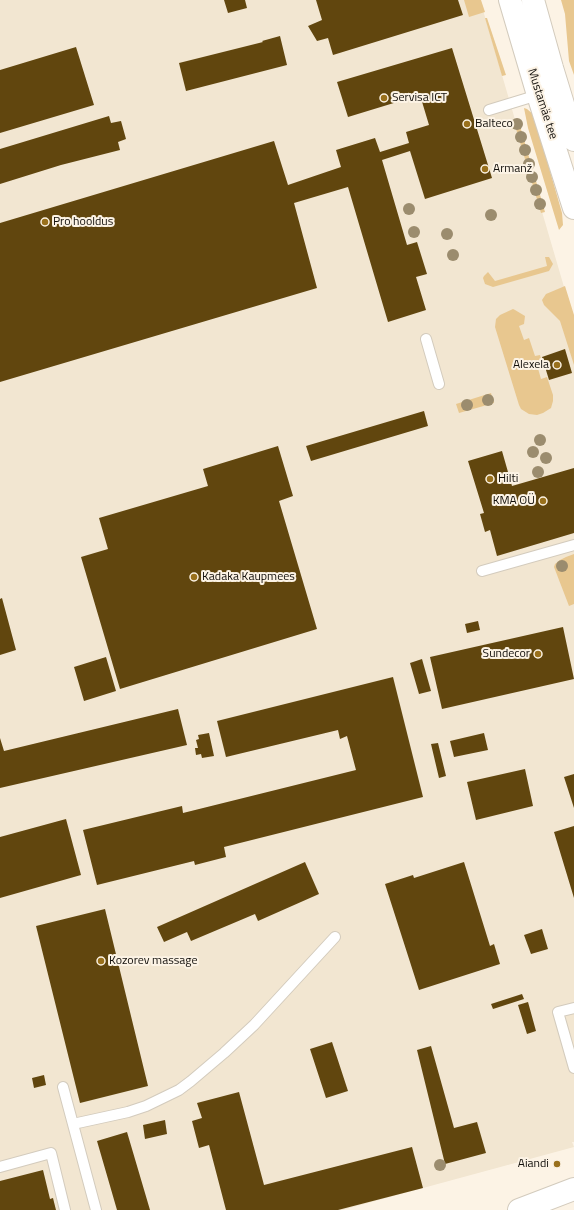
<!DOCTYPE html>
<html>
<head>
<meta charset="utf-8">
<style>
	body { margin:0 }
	canvas { display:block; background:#fcf3e5 }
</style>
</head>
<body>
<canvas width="574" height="1210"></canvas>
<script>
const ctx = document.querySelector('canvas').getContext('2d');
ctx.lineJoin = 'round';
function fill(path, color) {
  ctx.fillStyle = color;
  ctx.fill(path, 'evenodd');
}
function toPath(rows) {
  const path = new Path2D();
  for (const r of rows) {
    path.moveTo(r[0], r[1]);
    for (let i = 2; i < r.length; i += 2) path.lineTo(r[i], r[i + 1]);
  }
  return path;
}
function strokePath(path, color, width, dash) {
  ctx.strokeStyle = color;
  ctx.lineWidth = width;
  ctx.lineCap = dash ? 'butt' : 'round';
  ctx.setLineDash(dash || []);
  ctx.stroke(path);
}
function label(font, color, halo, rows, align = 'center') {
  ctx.font = font + ' "Titillium Web",sans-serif';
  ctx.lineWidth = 4;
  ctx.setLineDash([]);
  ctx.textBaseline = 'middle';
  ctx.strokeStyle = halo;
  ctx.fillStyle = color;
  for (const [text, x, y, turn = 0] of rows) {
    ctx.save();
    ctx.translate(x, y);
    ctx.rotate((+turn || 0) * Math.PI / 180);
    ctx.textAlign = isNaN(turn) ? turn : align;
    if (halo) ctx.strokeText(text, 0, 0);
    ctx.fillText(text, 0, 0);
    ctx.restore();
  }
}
const built = toPath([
	[0,0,480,0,574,321,574,1142,572,1142,574,1147,342,1210,0,1210]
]);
const green = toPath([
	[464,0,481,0,485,12,469,17],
	[561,0,574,0,574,75,569,61,565,14],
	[485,18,487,18,506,75,502,76],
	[524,108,527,109,534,115,562,213,563,225,559,230,528,128],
	[518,119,545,212,541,213,514,122],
	[545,257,549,257,553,264,549,271,493,287,485,284,483,278,484,276,488,272,495,281,547,266],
	[565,286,574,315,574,365,560,321,544,305,542,300,546,294],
	[513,309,515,310,525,316,524,324,519,326,524,340,529,338,535,356,540,355,542,363,537,365,541,379,547,377,553,395,553,401,551,408,543,413,537,415,529,414,521,409,519,405,495,327,496,319,500,315],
	[491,393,494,403,459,413,456,404],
	[574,554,574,604,569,606,554,567,555,564,560,560,566,557]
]);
const building = toPath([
	[224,0,245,0,247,8,228,13],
	[316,0,458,0,463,15,333,55,328,38,317,41,308,26,322,20],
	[280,36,287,65,186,91,179,63,263,42,262,41],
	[76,47,94,105,0,133,0,70],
	[452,48,492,178,425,199,410,151,382,160,407,245,417,242,427,274,416,277,426,310,388,322,348,187,294,203,317,288,0,382,0,223,274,141,288,185,341,167,336,150,375,138,380,152,409,143,406,132,429,125,420,95,348,117,337,82],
	[109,116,111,123,121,121,126,139,118,142,120,150,61,165,0,184,0,149],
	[565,349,572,373,549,380,542,357],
	[424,411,428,426,311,461,306,446],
	[278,446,293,496,279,501,317,629,120,689,81,557,108,549,99,518,208,486,203,469],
	[502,451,512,486,574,468,574,533,497,556,490,530,485,532,480,514,484,513,468,461],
	[2,598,16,650,0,655,0,599],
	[478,621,480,630,467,633,465,624],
	[563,627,574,679,442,709,430,657],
	[106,657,116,691,84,701,74,667],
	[422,659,431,691,419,694,410,663],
	[393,677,423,797,224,847,226,857,195,865,194,861,97,885,83,830,182,806,183,813,356,770,347,736,340,739,338,730,226,757,217,721],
	[178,709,187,745,0,788,0,738,4,751],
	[209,733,214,756,202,758,201,754,196,755,195,748,198,748,196,740,199,739,198,735],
	[484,733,488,750,454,757,450,741],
	[438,743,446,776,439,778,431,744],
	[525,769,533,806,476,820,467,782],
	[574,774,574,808,564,777],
	[66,819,81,875,0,898,0,837],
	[574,826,574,898,554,832],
	[305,862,319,894,258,921,255,914,191,941,187,932,164,942,157,927],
	[464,862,490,946,494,944,500,964,419,990,385,884,413,875,414,878],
	[105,909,148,1086,80,1103,36,926],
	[542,929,548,949,531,954,524,935],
	[522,994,524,999,493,1009,491,1004],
	[528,1002,536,1031,527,1034,518,1005],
	[332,1042,348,1091,326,1098,310,1049],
	[431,1046,454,1128,477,1122,486,1153,445,1164,417,1050],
	[44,1075,46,1085,34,1088,32,1078],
	[239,1092,264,1185,412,1147,423,1188,338,1210,226,1210,209,1145,199,1148,192,1121,202,1118,197,1103],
	[165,1120,167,1134,145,1139,143,1125],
	[127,1132,150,1210,117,1210,97,1141],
	[43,1170,50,1199,53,1198,56,1210,0,1210,0,1181]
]);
const service = toPath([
	[489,110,538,95],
	[426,339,439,384],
	[482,571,574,545],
	[574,1008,558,1012,574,1068],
	[63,1087,96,1210],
	[73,1124,128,1112,146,1106,179,1090,191,1081,224,1053,254,1025,335,937],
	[0,1167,51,1153,65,1210]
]);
const secondary = toPath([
	[510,0,538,95,574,208],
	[533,0,552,68,574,140],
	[519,1210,574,1189]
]);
const trees = [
	[517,124],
	[521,137],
	[525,150],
	[529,164],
	[532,177],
	[536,190],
	[540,204],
	[409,209],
	[491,215],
	[414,232],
	[447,234],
	[453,255],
	[488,400],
	[467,405],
	[540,440],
	[533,452],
	[546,458],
	[538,472],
	[562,566],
	[440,1165]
];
const markers = [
	[384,98,4,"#99701c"],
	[467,124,4,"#99701c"],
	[485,169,4,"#99701c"],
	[45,222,4,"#99701c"],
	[557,365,4,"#99701c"],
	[490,479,4,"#99701c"],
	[543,501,4,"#99701c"],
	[194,577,4,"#99701c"],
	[538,654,4,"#99701c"],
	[101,961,4,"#99701c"],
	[557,1164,4,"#99701c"]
];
const poiNames = [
	["Servisa ICT",392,98],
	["Balteco",475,124],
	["Armanž",493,169],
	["Pro hooldus",53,222],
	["Alexela",549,365,"right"],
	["Hilti",498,479],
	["KMA OÜ",535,501,"right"],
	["Kadaka Kaupmees",202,577],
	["Sundecor",530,654,"right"],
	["Kozorev massage",109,961],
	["Aiandi",549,1164,"right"]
];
const streetNames = [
	["Mustamäe tee",542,104,72]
];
fill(built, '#f2e6d1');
fill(green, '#e8c78f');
fill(building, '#61460e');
strokePath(service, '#d3cbbd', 12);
strokePath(secondary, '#d3cbbd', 24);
strokePath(service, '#fff', 10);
strokePath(secondary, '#fff', 22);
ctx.fillStyle = '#9b8c6e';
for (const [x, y] of trees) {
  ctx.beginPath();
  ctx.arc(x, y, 6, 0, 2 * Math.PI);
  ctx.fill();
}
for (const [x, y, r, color] of markers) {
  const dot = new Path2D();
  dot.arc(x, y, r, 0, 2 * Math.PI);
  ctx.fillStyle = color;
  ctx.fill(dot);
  strokePath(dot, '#fcf3e5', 1.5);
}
label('12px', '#110e0a', '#fcf3e5', poiNames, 'left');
label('12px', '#110e0a', '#fcf3e5', streetNames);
</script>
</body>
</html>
